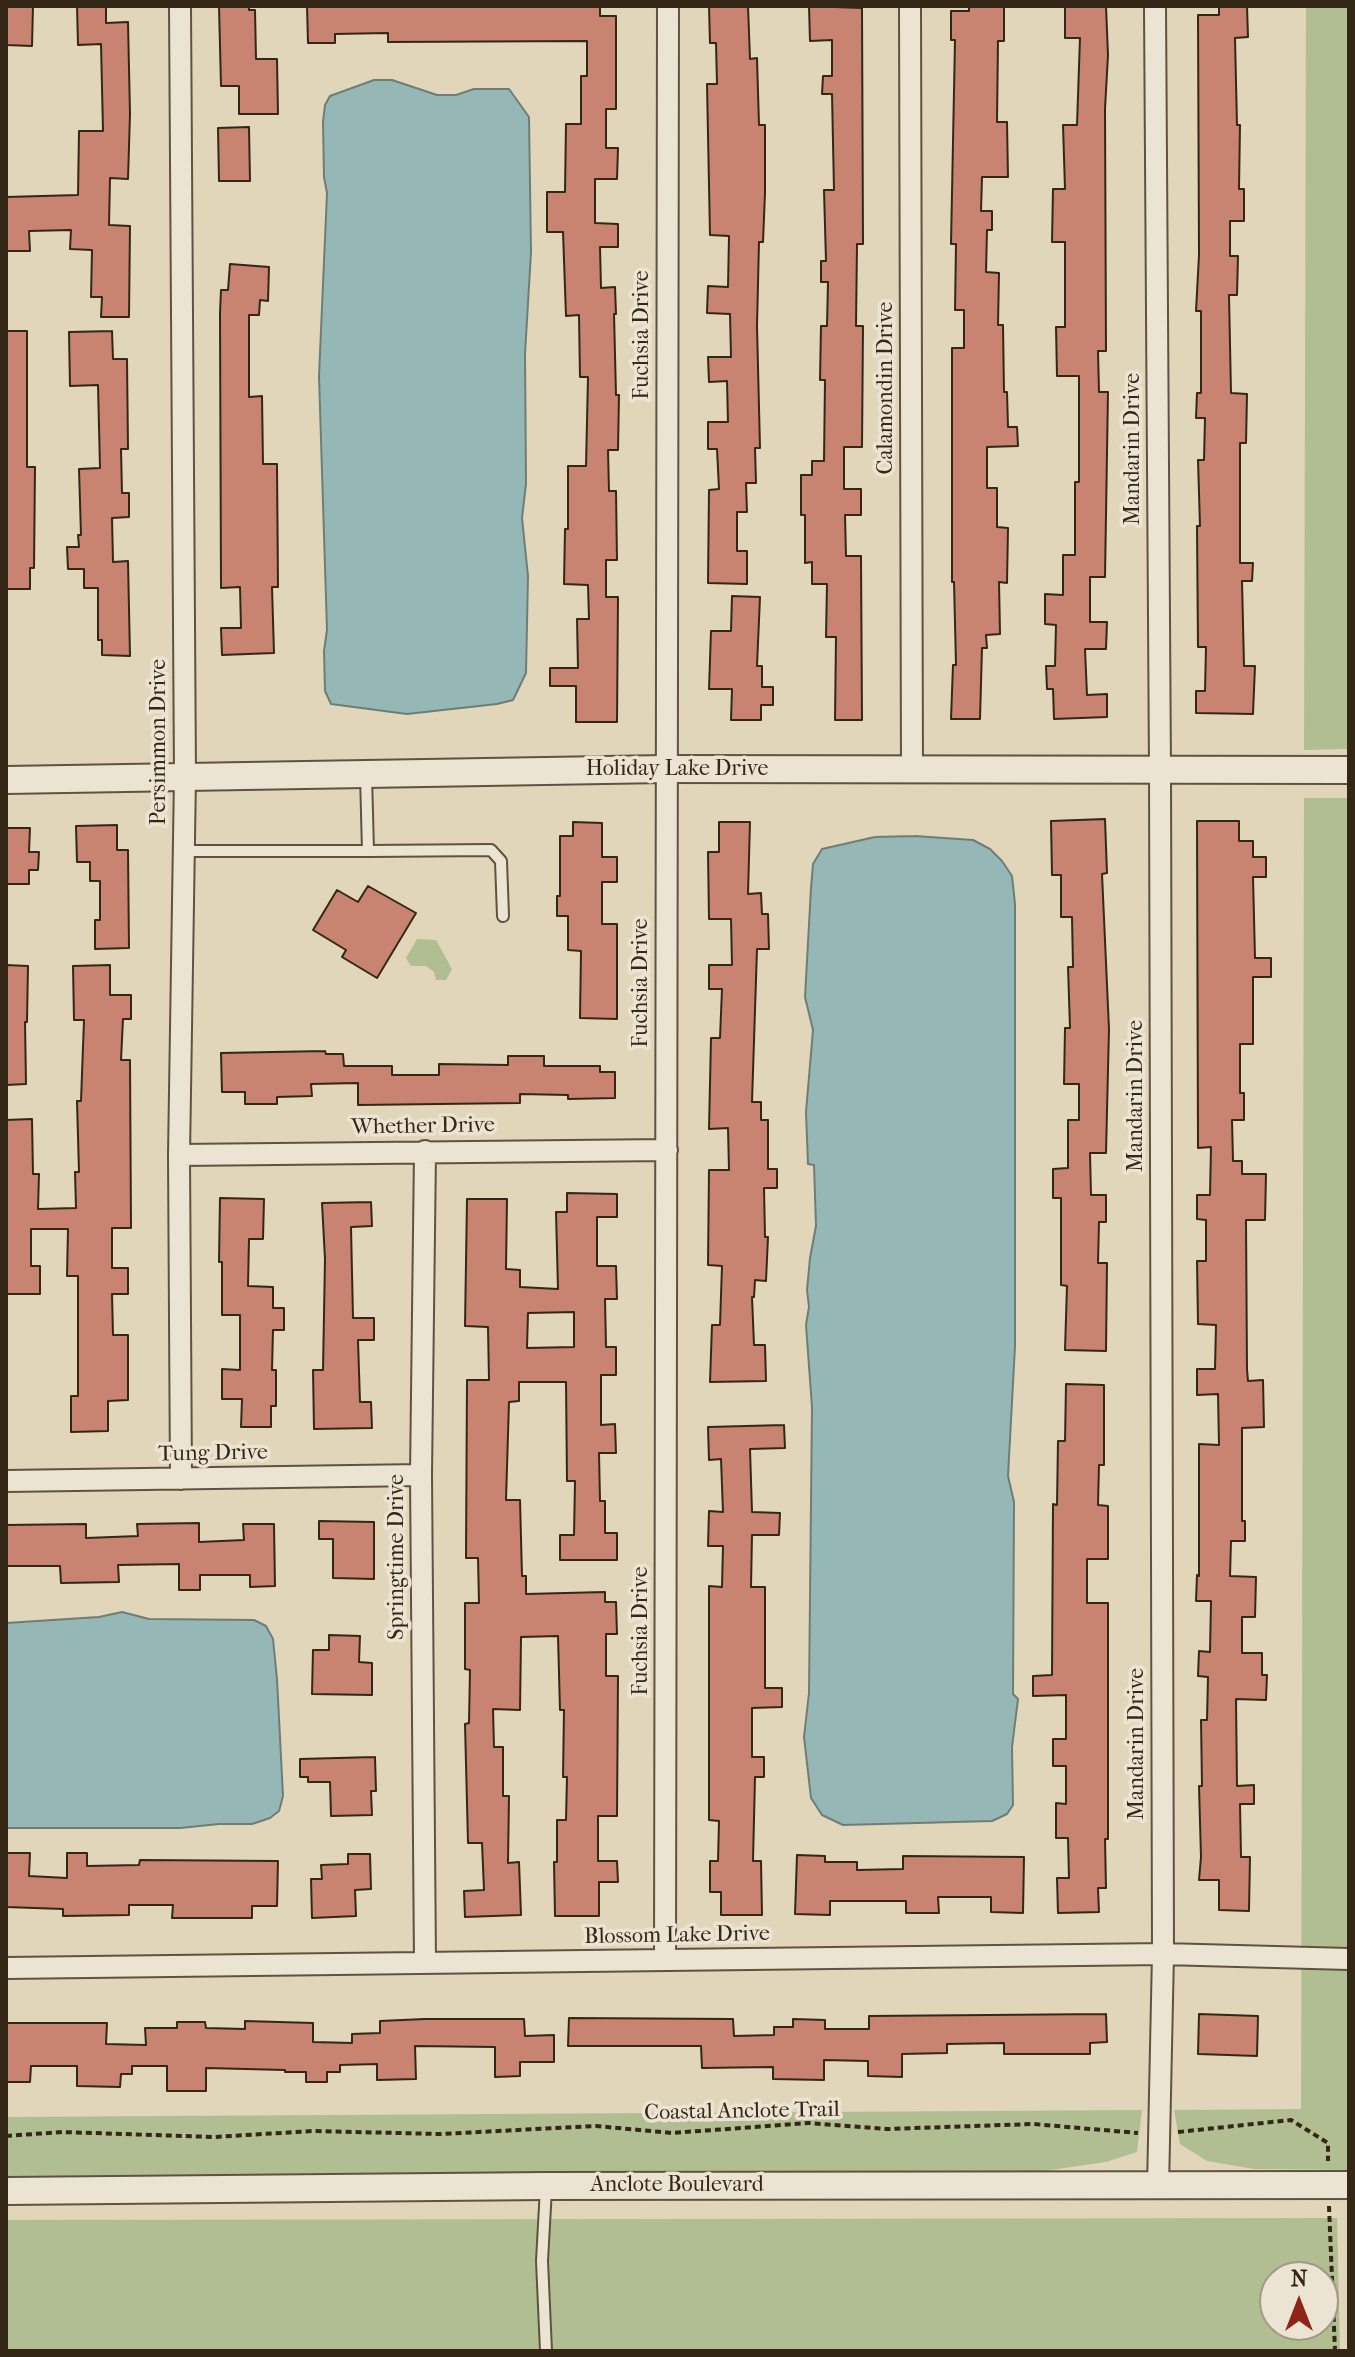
<!DOCTYPE html>
<html>
<head>
<meta charset="utf-8">
<style>
	body { margin:0 }
	#map { position:relative; width:1355px; height:2357px; overflow:hidden; background:#e1d6ba; font-family:"IM FELL French Canon",serif }
	canvas { display:block }
	.frame { position:absolute; inset:0; border:8px solid #342716; pointer-events:none }
	.north { position:absolute; left:1259px; top:2261px; width:80px; height:80px; box-sizing:border-box; background:#ece4d2; border:2px solid #a29887; border-radius:50%; rotate:0deg; font-size:22px; font-weight:700; line-height:32px; text-align:center; color:#342716 }
	.north::after { content:''; display:block; margin:auto; width:28px; height:36px; background:#8f2418; clip-path:polygon(50% 0,100% 100%,50% 72%,0 100%) }
</style>
</head>
<body>
<div id="map">
<canvas width="1355" height="2357"></canvas>
<div class="frame"></div>
<div class="north">N</div>
</div>
<script>
const ctx = document.querySelector('canvas').getContext('2d');
ctx.lineJoin = 'round';
function fill(path, color) {
  ctx.fillStyle = color;
  ctx.fill(path, 'evenodd');
}
function toPath(rows) {
  const path = new Path2D();
  for (const r of rows) {
    path.moveTo(r[0], r[1]);
    for (let i = 2; i < r.length; i += 2) path.lineTo(r[i], r[i + 1]);
  }
  return path;
}
function strokePath(path, color, width, dash) {
  ctx.strokeStyle = color;
  ctx.lineWidth = width;
  ctx.lineCap = dash ? 'butt' : 'round';
  ctx.setLineDash(dash || []);
  ctx.stroke(path);
}
function label(font, color, halo, rows, align = 'center') {
  ctx.font = font + ' "IM FELL French Canon",serif';
  ctx.lineWidth = 7;
  ctx.setLineDash([]);
  ctx.textBaseline = 'middle';
  ctx.strokeStyle = halo;
  ctx.fillStyle = color;
  for (const [text, x, y, turn = 0] of rows) {
    ctx.save();
    ctx.translate(x, y);
    ctx.rotate((+turn || 0) * Math.PI / 180);
    ctx.textAlign = isNaN(turn) ? turn : align;
    if (halo) ctx.strokeText(text, 0, 0);
    ctx.fillText(text, 0, 0);
    ctx.restore();
  }
}
const green = toPath([
	[1306,6,1349,6,1349,749,1304,750],
	[1304,798,1349,798,1349,2170,1254,2169,1207,2161,1180,2144,1174,2110,1301,2109],
	[417,939,436,940,452,969,446,980,436,980,434,972,426,966,411,966,406,958],
	[1142,2110,1137,2152,1106,2162,1030,2173,6,2182,6,2117],
	[1337,2218,1340,2351,6,2351,6,2220],
	[1275,2277,1323,2277,1323,2325,1275,2325]
]);
const water = toPath([
	[374,80,392,80,437,95,456,95,474,89,509,89,529,117,531,252,525,354,526,484,522,518,528,576,526,673,513,700,497,704,407,714,331,704,325,691,324,651,327,630,319,376,327,193,324,177,323,122,325,105,330,96,374,80],
	[915,836,973,840,990,849,1002,861,1012,876,1015,904,1015,1346,1008,1476,1014,1502,1013,1694,1018,1699,1012,1747,1013,1805,1007,1814,992,1821,843,1825,822,1815,811,1798,804,1737,809,1693,812,1407,806,1325,809,1307,807,1290,810,1258,816,1226,814,1165,808,1164,806,1112,813,1030,805,997,811,888,813,864,822,849,875,837,915,836],
	[122,1612,149,1619,254,1620,266,1626,273,1639,277,1679,283,1796,279,1811,270,1818,252,1824,219,1824,180,1828,6,1828,6,1623,99,1617,122,1612]
]);
const building = toPath([
	[6,6,33,6,32,46,6,45,6,6],
	[77,6,106,6,106,23,128,22,130,114,128,179,110,178,109,225,130,226,129,317,101,317,102,297,91,297,92,250,70,249,71,230,29,231,30,251,6,251,6,197,78,195,79,131,103,131,101,44,78,45,77,6],
	[219,6,249,6,249,10,255,10,256,59,277,59,278,114,239,114,239,86,221,86,219,6],
	[307,6,600,6,600,16,616,16,616,109,606,109,606,148,618,148,617,179,595,179,595,223,618,224,618,247,600,247,601,288,615,287,616,314,614,314,616,395,619,395,618,450,608,450,609,491,616,491,617,560,606,560,606,597,618,597,617,722,576,722,576,686,550,686,550,668,578,668,577,619,589,619,588,585,564,584,565,529,568,529,568,466,586,466,588,377,580,377,579,315,566,316,563,232,547,232,547,192,565,192,566,124,581,124,581,76,587,76,587,41,388,42,388,33,335,34,335,43,308,43,307,6],
	[709,6,748,6,750,59,757,58,759,125,765,125,765,193,763,242,759,242,757,326,760,448,755,448,756,483,746,483,747,512,737,512,737,551,747,551,747,584,708,583,709,490,719,489,717,449,708,449,708,422,728,422,727,381,709,382,708,357,731,357,730,314,707,313,708,286,728,287,729,236,710,235,707,84,717,84,716,43,710,43,709,6],
	[809,6,862,8,863,244,857,244,856,326,863,326,862,447,844,447,844,489,861,489,861,515,845,515,846,556,861,556,862,720,835,720,836,637,826,637,827,584,812,584,812,562,805,563,805,515,801,515,801,475,812,475,812,461,824,461,825,380,820,380,821,326,827,326,828,282,821,282,821,261,826,261,824,190,834,190,832,94,822,94,823,76,832,76,832,40,810,41,809,6],
	[969,6,1004,6,1004,41,998,41,997,122,1007,122,1008,177,982,177,981,211,992,211,992,230,987,230,986,272,999,273,998,325,1003,325,1004,392,1007,392,1008,427,1017,427,1018,446,987,447,987,488,997,488,997,527,1008,528,1007,583,999,582,1000,634,986,635,987,648,982,648,980,719,951,719,953,665,956,665,954,582,952,582,952,348,964,348,964,310,955,310,956,244,951,244,955,40,951,40,951,11,969,11,969,6],
	[1065,6,1106,6,1108,55,1105,109,1106,351,1098,351,1099,392,1108,392,1105,577,1090,577,1090,622,1107,622,1106,649,1085,649,1087,695,1107,694,1107,717,1054,719,1053,689,1047,689,1046,666,1055,666,1056,625,1045,624,1045,594,1063,595,1063,555,1075,555,1075,482,1079,482,1079,376,1057,376,1056,327,1065,327,1065,242,1052,242,1053,189,1065,189,1063,125,1077,125,1080,38,1065,38,1065,6],
	[1219,6,1247,6,1248,37,1235,38,1237,125,1240,125,1239,189,1244,189,1244,221,1230,221,1230,256,1238,256,1237,295,1229,295,1231,393,1247,394,1246,443,1240,443,1240,563,1253,563,1252,581,1242,581,1244,666,1255,666,1253,714,1196,713,1196,691,1205,691,1206,647,1198,647,1197,526,1200,526,1198,460,1204,460,1205,418,1196,418,1197,393,1201,393,1201,311,1196,311,1199,255,1198,15,1219,15,1219,6],
	[249,127,250,181,219,181,218,128,249,127],
	[230,264,269,267,268,301,260,300,259,315,249,315,249,397,262,396,263,464,277,464,278,587,272,587,274,653,222,655,221,628,241,628,240,587,221,588,220,313,221,290,228,290,230,264],
	[6,331,27,331,27,467,35,467,34,568,30,568,30,589,6,589,6,331],
	[112,331,113,359,127,359,128,449,121,449,122,493,129,493,129,517,112,518,113,562,128,561,130,656,102,655,102,640,98,640,98,588,84,588,84,569,68,569,67,547,79,547,78,535,81,535,79,469,100,468,98,385,70,386,69,332,112,331],
	[732,596,760,597,757,666,762,666,762,687,773,687,773,705,761,705,761,720,731,720,732,689,709,689,711,631,731,631,732,596],
	[1105,819,1107,873,1102,874,1109,1029,1106,1153,1090,1153,1091,1195,1106,1195,1106,1222,1099,1222,1098,1263,1107,1263,1106,1351,1065,1350,1067,1286,1061,1285,1061,1198,1053,1198,1053,1169,1068,1168,1068,1120,1079,1120,1079,1084,1064,1084,1065,1028,1070,1028,1068,967,1073,967,1072,917,1061,917,1061,875,1052,875,1051,821,1105,819],
	[1197,821,1239,821,1239,841,1253,841,1253,857,1266,857,1266,877,1253,877,1255,958,1271,958,1271,977,1253,977,1253,1044,1240,1044,1240,1093,1244,1093,1244,1120,1232,1120,1233,1161,1242,1161,1242,1174,1266,1174,1265,1220,1246,1220,1247,1369,1248,1381,1263,1380,1264,1427,1242,1428,1242,1521,1245,1521,1245,1541,1231,1541,1230,1576,1256,1577,1255,1617,1242,1617,1242,1653,1262,1653,1262,1675,1267,1675,1266,1700,1236,1699,1237,1786,1254,1785,1254,1804,1240,1804,1241,1857,1250,1857,1249,1911,1219,1910,1219,1880,1199,1880,1201,1857,1199,1786,1202,1786,1201,1720,1207,1720,1208,1677,1198,1676,1199,1651,1210,1652,1211,1601,1196,1601,1197,1575,1199,1576,1199,1444,1219,1445,1218,1394,1197,1395,1197,1369,1215,1369,1216,1325,1198,1324,1197,1261,1206,1261,1206,1220,1197,1219,1197,1195,1210,1195,1211,1147,1198,1148,1197,821],
	[573,822,602,823,602,857,617,857,617,882,602,882,602,924,617,924,617,1019,580,1018,581,951,568,950,568,916,557,916,557,896,560,896,560,836,573,836,573,822],
	[719,822,750,822,748,894,761,893,762,914,768,914,769,949,757,949,752,1102,761,1102,761,1120,768,1120,768,1169,777,1169,777,1188,764,1188,765,1237,768,1237,766,1281,755,1280,754,1297,752,1297,754,1345,765,1345,766,1381,710,1382,712,1325,720,1325,722,1266,708,1265,709,1170,729,1170,728,1128,709,1129,711,1038,720,1038,722,989,709,989,709,965,732,965,731,919,709,919,708,852,719,852,719,822],
	[117,825,117,850,128,850,129,948,95,949,95,920,100,920,100,881,90,881,90,862,77,862,76,826,117,825],
	[6,828,30,828,29,852,39,852,38,870,29,870,29,884,6,884,6,828],
	[368,886,416,913,377,978,342,957,346,950,313,930,337,890,358,902,368,886],
	[6,965,28,966,27,1022,25,1022,26,1084,6,1085,6,965],
	[110,965,110,995,131,995,131,1019,123,1019,121,1060,130,1060,131,1228,112,1228,112,1268,128,1268,128,1294,112,1294,113,1335,128,1335,128,1400,108,1401,108,1431,71,1432,71,1396,78,1396,78,1276,67,1276,68,1229,31,1229,31,1266,40,1266,40,1294,6,1294,6,1120,32,1119,33,1174,39,1174,38,1209,76,1208,75,1172,79,1172,77,1101,81,1101,84,1020,74,1020,73,966,110,965],
	[325,1051,326,1054,343,1054,344,1066,392,1066,392,1075,439,1075,439,1064,508,1065,508,1056,544,1056,544,1066,600,1066,600,1072,615,1072,615,1098,568,1099,568,1095,520,1094,520,1103,358,1105,358,1083,311,1084,312,1096,277,1097,277,1104,245,1104,245,1092,222,1092,221,1053,325,1051],
	[567,1193,617,1194,617,1217,597,1217,597,1266,616,1266,617,1299,605,1299,606,1347,616,1347,616,1375,601,1375,601,1425,615,1424,616,1453,599,1453,600,1501,605,1501,605,1533,617,1533,617,1560,560,1560,560,1535,574,1535,575,1481,567,1481,566,1382,519,1382,519,1401,509,1402,506,1500,520,1500,522,1576,526,1576,526,1594,605,1592,605,1602,616,1602,617,1634,606,1634,606,1676,618,1676,617,1816,598,1816,598,1861,617,1861,618,1882,599,1882,599,1916,555,1916,554,1862,557,1862,557,1820,566,1820,567,1777,563,1777,564,1710,560,1710,558,1636,521,1637,520,1710,493,1709,494,1747,503,1747,503,1796,509,1796,508,1863,519,1862,521,1915,465,1917,464,1891,484,1890,482,1843,468,1843,465,1724,469,1723,470,1670,465,1669,465,1603,479,1603,478,1558,466,1558,467,1380,489,1380,488,1327,465,1326,467,1199,507,1199,506,1269,520,1270,520,1287,558,1289,556,1212,567,1212,567,1193],
	[574,1312,574,1347,527,1348,528,1313,574,1312],
	[220,1198,264,1199,263,1239,249,1239,248,1286,273,1287,273,1308,284,1308,284,1330,273,1330,272,1370,276,1370,276,1406,271,1406,271,1427,241,1427,242,1399,222,1399,222,1369,240,1370,240,1315,222,1315,222,1262,219,1262,220,1198],
	[371,1202,372,1226,351,1227,353,1318,374,1318,374,1340,358,1340,360,1402,371,1402,372,1428,314,1429,313,1370,323,1370,325,1259,322,1203,371,1202],
	[1066,1384,1104,1385,1104,1465,1099,1465,1098,1505,1108,1506,1108,1559,1087,1559,1087,1603,1108,1603,1108,1839,1105,1839,1106,1888,1098,1888,1099,1912,1058,1913,1057,1878,1069,1878,1068,1838,1056,1838,1056,1803,1066,1804,1066,1766,1053,1766,1053,1739,1066,1739,1066,1695,1033,1696,1033,1676,1052,1675,1053,1504,1057,1505,1058,1441,1065,1441,1066,1384],
	[784,1425,785,1448,750,1449,752,1512,780,1513,779,1535,752,1535,751,1587,765,1587,765,1688,782,1688,782,1707,752,1708,752,1757,764,1757,764,1777,755,1777,753,1861,761,1861,762,1915,721,1915,721,1892,710,1892,710,1861,718,1861,719,1821,709,1820,709,1586,722,1587,723,1546,708,1546,709,1511,723,1512,721,1459,709,1460,708,1427,784,1425],
	[319,1521,374,1522,374,1579,333,1578,333,1539,319,1539,319,1521],
	[199,1523,199,1542,244,1540,243,1524,274,1524,275,1586,250,1587,250,1575,200,1575,200,1590,179,1590,179,1564,118,1565,119,1582,61,1583,60,1566,6,1566,6,1525,86,1524,86,1538,138,1536,137,1524,199,1523],
	[329,1635,360,1636,359,1662,372,1663,372,1695,312,1694,313,1650,329,1650,329,1635],
	[375,1757,376,1791,371,1791,372,1815,331,1816,330,1782,308,1782,308,1777,300,1777,300,1759,375,1757],
	[6,1853,30,1853,29,1876,67,1878,67,1853,87,1853,87,1866,139,1865,140,1860,278,1861,277,1906,252,1906,252,1918,172,1918,173,1905,129,1905,129,1915,63,1916,63,1909,6,1907,6,1853],
	[348,1854,370,1854,371,1889,355,1890,356,1916,312,1918,311,1879,322,1879,321,1865,348,1864,348,1854],
	[797,1855,825,1856,825,1862,857,1862,857,1870,903,1869,903,1856,1024,1857,1023,1913,991,1912,991,1897,938,1897,939,1913,906,1913,906,1901,830,1901,830,1915,795,1914,797,1855],
	[1106,2014,1107,2042,1090,2043,1090,2054,1004,2054,1004,2043,947,2044,947,2053,902,2054,902,2077,868,2076,868,2061,824,2060,824,2080,773,2079,773,2067,702,2068,701,2046,568,2046,569,2018,733,2019,734,2036,774,2035,774,2027,793,2027,793,2019,825,2020,825,2029,869,2029,869,2016,1106,2014],
	[1199,2014,1258,2016,1257,2056,1198,2054,1199,2014],
	[425,2019,524,2019,525,2036,554,2035,554,2062,520,2062,520,2076,495,2077,495,2047,415,2046,416,2079,377,2080,377,2064,340,2065,340,2072,327,2072,327,2082,306,2082,306,2072,285,2072,285,2070,206,2068,206,2091,167,2091,167,2066,132,2066,132,2074,121,2074,120,2087,77,2086,77,2066,31,2066,30,2082,7,2082,7,2023,107,2023,106,2044,146,2045,145,2028,177,2028,177,2022,205,2022,206,2028,245,2029,245,2021,313,2023,313,2042,352,2043,352,2034,380,2033,380,2021,425,2019]
]);
const path = toPath([
	[1178,2132,1291,2120,1328,2143,1328,2161],
	[6,2136,62,2132,214,2137,313,2131,440,2134,596,2126,672,2133,809,2123,887,2129,1033,2124,1138,2133],
	[1329,2206,1335,2351]
]);
const service = toPath([
	[366,775,368,851,491,850,501,861,503,916],
	[184,851,368,851],
	[546,2188,542,2261,546,2351]
]);
const minor = toPath([
	[180,6,185,776,179,1155,181,1479],
	[910,6,912,770],
	[1155,6,1160,770,1163,1954,1158,2187],
	[425,1151,421,1475,425,1963],
	[179,1155,667,1150],
	[6,1481,421,1475],
	[665,1960,668,6],
	[6,1968,1163,1954,1349,1959]
]);
const tertiary = toPath([
	[6,780,665,769,1349,770],
	[6,2191,546,2186,1349,2185]
]);
const streetNames = [
	["Fuchsia Drive",643,335,-90],
	["Calamondin Drive",887,388,-90],
	["Mandarin Drive",1134,449,-90],
	["Persimmon Drive",160,742,-90],
	["Holiday Lake Drive",677,770],
	["Fuchsia Drive",642,983,-90],
	["Mandarin Drive",1137,1096,-90],
	["Whether Drive",423,1127,-1],
	["Tung Drive",213,1454,-1],
	["Springtime Drive",398,1557,-90],
	["Fuchsia Drive",642,1631,-90],
	["Mandarin Drive",1138,1744,-90],
	["Blossom Lake Drive",677,1936,-1],
	["Coastal Anclote Trail",742,2112,-1],
	["Anclote Boulevard",677,2186]
];
fill(green, '#b1be91');
fill(water, '#95b8b6');
strokePath(water, '#6e7e76', 2);
fill(building, '#c88371');
strokePath(building, '#342716', 2);
strokePath(service, '#5f533f', 14);
strokePath(minor, '#5f533f', 24);
strokePath(tertiary, '#5f533f', 30);
strokePath(path, '#342716', 4, [6, 4]);
strokePath(service, '#ece4d2', 10);
strokePath(minor, '#ece4d2', 20);
strokePath(tertiary, '#ece4d2', 26);
label('22px', '#342716', '#ece4d2', streetNames);
</script>
</body>
</html>
